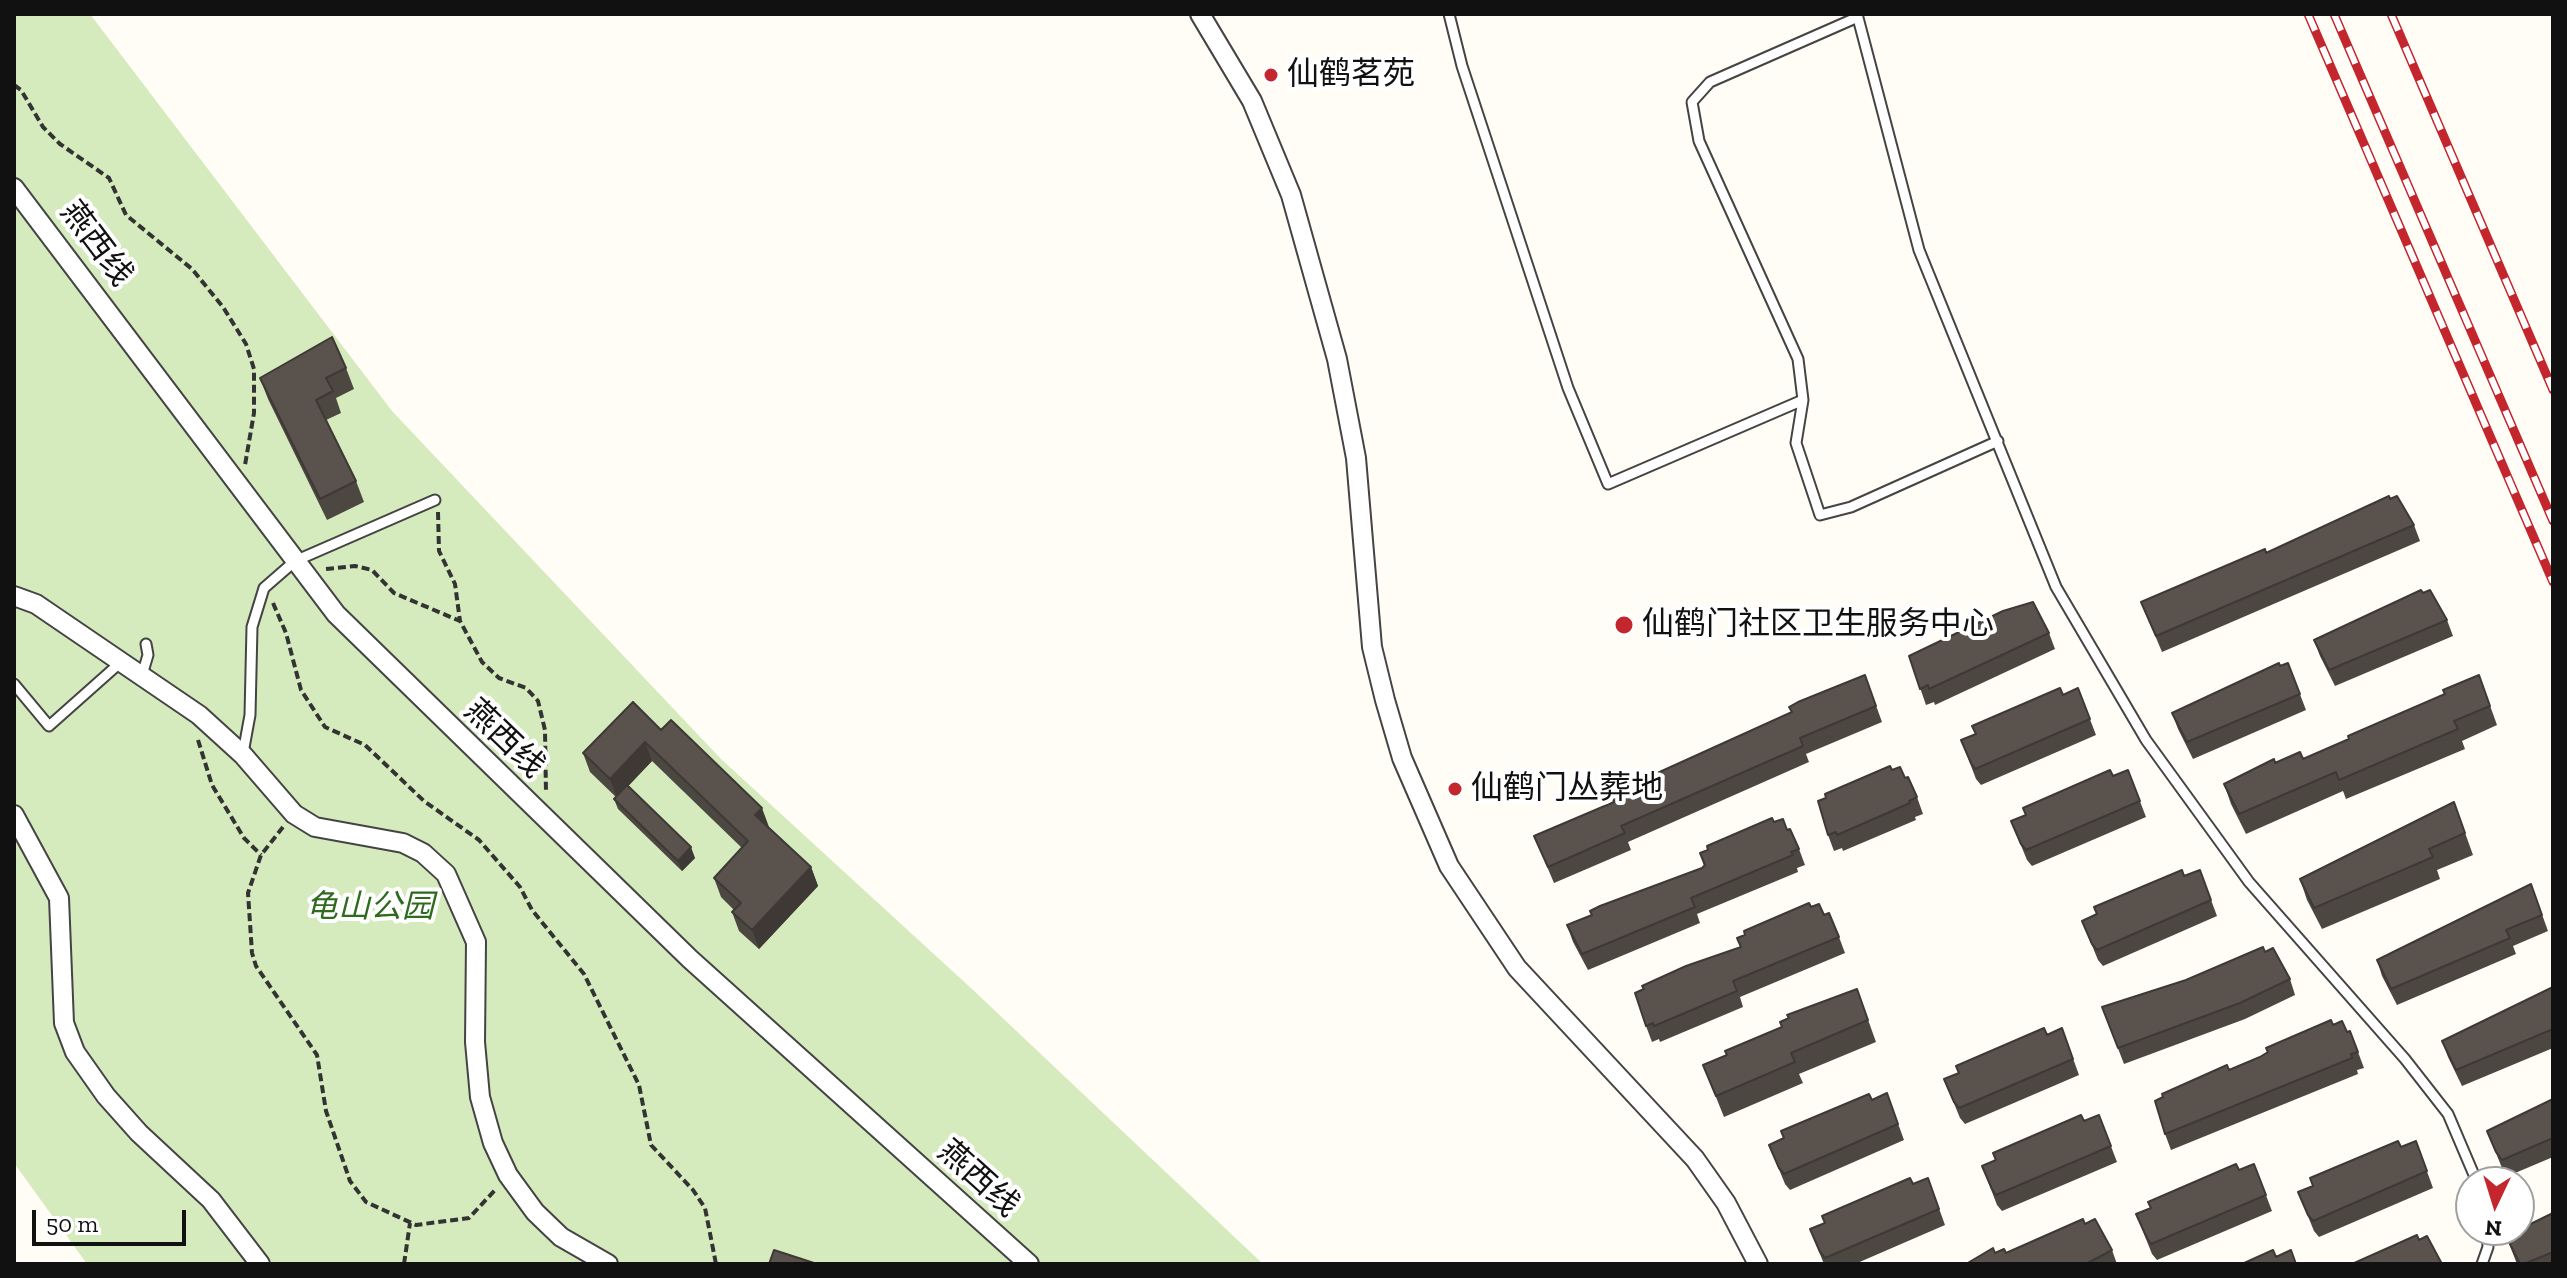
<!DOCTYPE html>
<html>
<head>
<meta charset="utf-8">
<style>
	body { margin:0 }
	#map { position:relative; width:2567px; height:1278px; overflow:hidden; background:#fffdf5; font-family:"Zilla Slab",serif }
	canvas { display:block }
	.frame { position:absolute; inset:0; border:16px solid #111; pointer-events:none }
	.north { position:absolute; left:2455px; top:1166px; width:80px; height:80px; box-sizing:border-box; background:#fff; border:2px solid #a0a0a0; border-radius:50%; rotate:184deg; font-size:22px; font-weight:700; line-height:32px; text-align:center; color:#111 }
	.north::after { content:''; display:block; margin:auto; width:28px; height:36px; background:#c4262e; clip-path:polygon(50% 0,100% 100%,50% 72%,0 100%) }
	.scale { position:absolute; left:32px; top:1210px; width:154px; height:36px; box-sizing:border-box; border:4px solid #111; border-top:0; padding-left:10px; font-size:24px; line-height:28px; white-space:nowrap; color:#111; -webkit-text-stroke:6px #fff; paint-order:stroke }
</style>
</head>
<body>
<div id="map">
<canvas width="2567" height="1278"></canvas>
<div class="frame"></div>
<div class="north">N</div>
<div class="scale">50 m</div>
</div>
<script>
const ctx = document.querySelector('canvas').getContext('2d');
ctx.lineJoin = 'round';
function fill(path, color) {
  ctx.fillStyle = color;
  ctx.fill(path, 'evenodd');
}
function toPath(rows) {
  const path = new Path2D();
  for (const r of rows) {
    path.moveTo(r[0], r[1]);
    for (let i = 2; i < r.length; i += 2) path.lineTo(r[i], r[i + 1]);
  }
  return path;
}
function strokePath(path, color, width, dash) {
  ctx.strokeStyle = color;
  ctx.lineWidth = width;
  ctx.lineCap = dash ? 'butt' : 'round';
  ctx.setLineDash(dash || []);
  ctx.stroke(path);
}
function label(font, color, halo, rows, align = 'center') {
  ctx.font = font + ' "Zilla Slab","Noto Sans SC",serif';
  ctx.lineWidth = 8;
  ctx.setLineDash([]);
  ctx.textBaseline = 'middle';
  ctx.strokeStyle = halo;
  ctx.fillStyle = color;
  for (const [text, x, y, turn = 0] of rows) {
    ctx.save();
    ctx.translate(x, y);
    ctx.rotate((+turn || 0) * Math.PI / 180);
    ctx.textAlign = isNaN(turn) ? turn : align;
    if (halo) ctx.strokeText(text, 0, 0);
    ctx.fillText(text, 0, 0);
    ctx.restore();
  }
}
const green = toPath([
	[14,14,90,14,392,411,721,759,972,989,1263,1264,87,1264,14,1163]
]);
const path = toPath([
	[14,85,21,90,43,127,60,144,109,178,126,215,192,269,223,307,246,344,254,369,254,413,245,465],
	[438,512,439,551,455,584,460,621],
	[326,569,355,566,372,570,394,593,460,621,482,662,499,678,526,688,538,701,545,730,546,793],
	[273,603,286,633,301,690,325,727,365,745,424,801,479,840,520,887,532,910,584,974,639,1085,651,1145,693,1190,705,1208,716,1264],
	[198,740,212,785,244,838,261,855],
	[283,827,261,855,248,893,252,953,256,966,317,1055,326,1111,350,1181,366,1202,416,1225,469,1218,496,1189],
	[404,1264,410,1223]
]);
const service = toPath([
	[1449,14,1462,66,1568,388,1608,484,1803,400],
	[1857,14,1919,250,2056,587,2146,740,2249,882,2405,1059,2448,1114,2477,1182],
	[1858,17,1710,82,1692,102,1699,141,1798,359,1803,400,1796,443,1820,515,1851,507,1998,441],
	[142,675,148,655,146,644],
	[14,684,49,726,121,662],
	[243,753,250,715,252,627,264,588,295,561,435,500],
	[2482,1264,2488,1247,2487,1230]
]);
const minor = toPath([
	[1200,14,1252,101,1291,195,1337,359,1356,458,1372,647,1385,700,1402,758,1449,866,1517,968,1695,1159,1726,1203,1758,1264],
	[14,188,336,614,690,959,1029,1264],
	[14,596,36,604,199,715,243,755,294,814,315,827,403,843,423,853,446,874,476,942,475,1042,480,1097,493,1143,508,1175,535,1212,561,1237,608,1264],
	[14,815,59,898,64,1023,75,1052,106,1096,139,1133,211,1200,260,1264]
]);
const rail = toPath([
	[2308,14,2553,582],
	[2334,14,2553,521],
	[2391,14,2553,390]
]);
const wall = toPath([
	[346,368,354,389,336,398,341,413,326,420,356,481,364,502,327,520,268,399,260,378],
	[2390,499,2414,525,2420,541,2162,652,2141,602,2266,553],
	[2423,593,2447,620,2453,636,2335,686,2320,656,2314,640],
	[2049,633,2055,649,1935,705,1934,702,1926,705,1909,656],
	[2288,663,2306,710,2193,759,2178,729,2172,713],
	[1865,675,1882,722,1806,754,1809,762,1628,842,1631,850,1554,883,1534,836,1613,802],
	[2479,675,2497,725,2462,741,2465,749,2346,799,2343,791,2246,834,2231,804,2224,784,2275,763,2303,759,2349,739,2445,695],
	[2078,688,2096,735,1981,785,1976,779,1961,740],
	[661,730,811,867,818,886,759,949,739,931,732,912,734,910,721,897,714,878,742,848,652,761,628,786,695,858,682,871,618,809,614,799,616,797,590,772,583,753],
	[1892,770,1905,778,1917,797,1923,814,1915,817,1916,820,1843,851,1842,848,1834,851,1828,835,1826,798],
	[2128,770,2146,817,2032,866,2027,860,2011,821],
	[2454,802,2473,855,2437,870,2440,879,2322,929,2307,900,2300,879],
	[1774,822,1787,830,1799,849,1805,865,1797,868,1798,872,1697,914,1700,923,1588,970,1573,942,1567,925,1702,868,1704,866,1700,853],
	[2200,870,2217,916,2103,966,2098,960,2082,921],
	[2531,884,2548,931,2513,946,2516,954,2397,1005,2382,976,2377,960],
	[1811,907,1824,915,1839,937,1845,953,1740,997,1743,1007,1660,1042,1659,1039,1652,1042,1646,1026,1644,989,1740,948],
	[2265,952,2290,979,2295,995,2245,1019,2124,1064,2102,1007,2186,980],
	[2553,987,2553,1048,2462,1086,2448,1057,2442,1041],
	[1857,989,1876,1042,1799,1074,1803,1083,1724,1117,1703,1065,1727,1055],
	[2333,1025,2347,1032,2358,1052,2364,1068,2357,1070,2358,1074,2171,1150,2165,1134,2229,1070],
	[2062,1028,2079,1075,1965,1124,1960,1118,1944,1079],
	[1887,1093,1904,1140,1790,1190,1785,1184,1769,1145],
	[2553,1099,2553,1157,2508,1176,2502,1168,2487,1131],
	[2099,1115,2117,1162,2002,1211,1997,1205,1982,1166],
	[2416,1141,2433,1188,2319,1237,2314,1231,2298,1192],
	[2254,1164,2272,1211,2157,1260,2152,1254,2136,1214],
	[1928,1178,1945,1225,1855,1264,1824,1264,1810,1229],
	[2553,1213,2553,1264,2517,1264,2506,1236],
	[2085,1224,2112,1250,2117,1264,1966,1264,1995,1253,2006,1253]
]);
const shadedWall = toPath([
	[645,742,652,761,617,798,610,779],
	[762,808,769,827,755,815],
	[691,847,695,858,682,871,678,861],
	[811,867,818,886,759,949,752,930]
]);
const building = toPath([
	[332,337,346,368,326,378,333,391,316,400,356,481,320,499,260,378,332,337],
	[2389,496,2390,499,2397,496,2414,525,2156,636,2141,602,2265,549,2266,553,2389,496],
	[2421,590,2423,593,2430,590,2447,620,2329,670,2314,640,2421,590],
	[2033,602,2049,633,1929,689,1928,685,1920,689,1909,656,2003,611,2033,602],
	[2279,663,2280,666,2288,663,2300,694,2187,742,2172,713,2279,663],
	[1865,675,1876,706,1800,738,1803,746,1621,826,1625,833,1548,867,1534,836,1614,802,1611,794,1792,712,1789,707,1798,702,1865,675],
	[2479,675,2490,706,2454,721,2458,729,2339,780,2336,772,2239,814,2224,784,2274,759,2275,763,2300,752,2303,759,2349,739,2348,736,2445,694,2443,690,2479,675],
	[2060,688,2063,695,2078,688,2090,719,1975,769,1971,763,1961,740,1976,734,1972,726,2060,688],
	[633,702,661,730,671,720,762,808,755,815,811,867,752,930,732,912,741,903,714,878,748,841,645,742,610,779,583,753,633,702],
	[1890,766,1892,770,1900,767,1905,778,1908,777,1917,797,1909,801,1910,803,1837,835,1836,832,1828,835,1818,801,1826,798,1825,794,1890,766],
	[2110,770,2113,776,2128,770,2140,801,2026,850,2021,844,2011,821,2026,815,2023,808,2110,770],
	[627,785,691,847,678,861,614,799,627,785],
	[2454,802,2465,833,2429,849,2433,857,2314,908,2300,879,2454,802],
	[1772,818,1774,822,1783,819,1787,830,1790,829,1799,849,1791,852,1793,855,1691,898,1695,907,1582,954,1567,925,1592,915,1590,911,1600,906,1702,868,1705,865,1700,853,1708,850,1707,846,1772,818],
	[2182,870,2184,876,2200,870,2211,900,2097,950,2092,944,2082,921,2097,914,2094,907,2182,870],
	[2531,884,2542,915,2506,930,2510,938,2391,989,2377,960,2531,884],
	[1809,903,1811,907,1819,904,1824,915,1829,913,1839,937,1733,981,1737,991,1654,1026,1653,1023,1646,1026,1635,993,1644,989,1642,986,1686,966,1741,947,1737,938,1745,935,1744,931,1809,903],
	[2263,947,2265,952,2273,948,2290,979,2240,1003,2118,1048,2102,1007,2186,980,2263,947],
	[2553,987,2553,1029,2456,1070,2442,1041,2553,987],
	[1857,989,1868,1020,1791,1053,1795,1062,1716,1096,1703,1065,1727,1055,1725,1051,1782,1027,1780,1022,1789,1018,1787,1015,1857,989],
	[2331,1020,2333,1025,2342,1021,2347,1032,2350,1031,2358,1052,2351,1054,2352,1058,2165,1134,2155,1101,2163,1097,2162,1094,2227,1065,2229,1070,2260,1057,2268,1052,2266,1048,2331,1020],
	[2044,1028,2047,1035,2062,1028,2073,1059,1959,1108,1954,1102,1944,1079,1959,1073,1956,1066,2044,1028],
	[1887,1093,1898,1124,1784,1174,1779,1168,1769,1145,1784,1138,1781,1131,1869,1094,1872,1100,1887,1093],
	[2553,1099,2553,1138,2502,1160,2496,1152,2487,1131,2553,1099],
	[2081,1115,2084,1121,2099,1115,2111,1146,1996,1195,1992,1189,1982,1166,1996,1160,1993,1153,2081,1115],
	[2398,1141,2401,1147,2416,1141,2427,1171,2313,1221,2308,1215,2298,1192,2313,1186,2310,1178,2398,1141],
	[2236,1164,2239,1170,2254,1164,2266,1195,2151,1244,2147,1238,2136,1214,2151,1208,2148,1202,2236,1164],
	[1910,1178,1913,1184,1928,1178,1939,1209,1825,1258,1820,1252,1810,1229,1825,1223,1822,1216,1910,1178],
	[2553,1213,2553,1252,2524,1264,2520,1264,2506,1236,2553,1213],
	[2083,1219,2085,1224,2095,1219,2112,1250,2086,1264,1966,1264,1993,1248,1995,1253,2004,1249,2006,1253,2083,1219],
	[2417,1235,2419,1240,2427,1236,2442,1264,2352,1264,2417,1235],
	[774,1250,817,1264,769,1264,774,1250],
	[2273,1250,2276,1257,2291,1250,2296,1264,2242,1264,2273,1250]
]);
const markers = [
	[1271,75,8,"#c4262e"],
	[1624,625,10,"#c4262e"],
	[1455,789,8,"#c4262e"]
];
const poiNames = [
	["仙鹤茗苑",1287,75],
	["仙鹤门社区卫生服务中心",1642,625],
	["仙鹤门丛葬地",1471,789]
];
const streetNames = [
	["燕西线",96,244,53],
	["燕西线",504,739,44],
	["燕西线",978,1179,42]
];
const parkNames = [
	["龟山公园",370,908]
];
fill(green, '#d5ebbd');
strokePath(service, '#444', 13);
strokePath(minor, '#444', 22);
strokePath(path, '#333', 4, [8, 4]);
strokePath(service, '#fff', 9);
strokePath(minor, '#fff', 18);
strokePath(rail, '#c4262e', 9);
strokePath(rail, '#fff', 6, [18]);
fill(wall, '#4d4742');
fill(shadedWall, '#3f3936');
fill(building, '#5a524d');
strokePath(building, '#3f3936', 2);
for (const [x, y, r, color] of markers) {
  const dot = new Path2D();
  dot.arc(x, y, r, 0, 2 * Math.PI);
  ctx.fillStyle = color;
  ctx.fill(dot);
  strokePath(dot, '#fff', 3);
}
label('32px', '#111', '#fff', poiNames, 'left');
label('32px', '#111', '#fff', streetNames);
label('italic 32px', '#2f6b1f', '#fff', parkNames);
</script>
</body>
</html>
